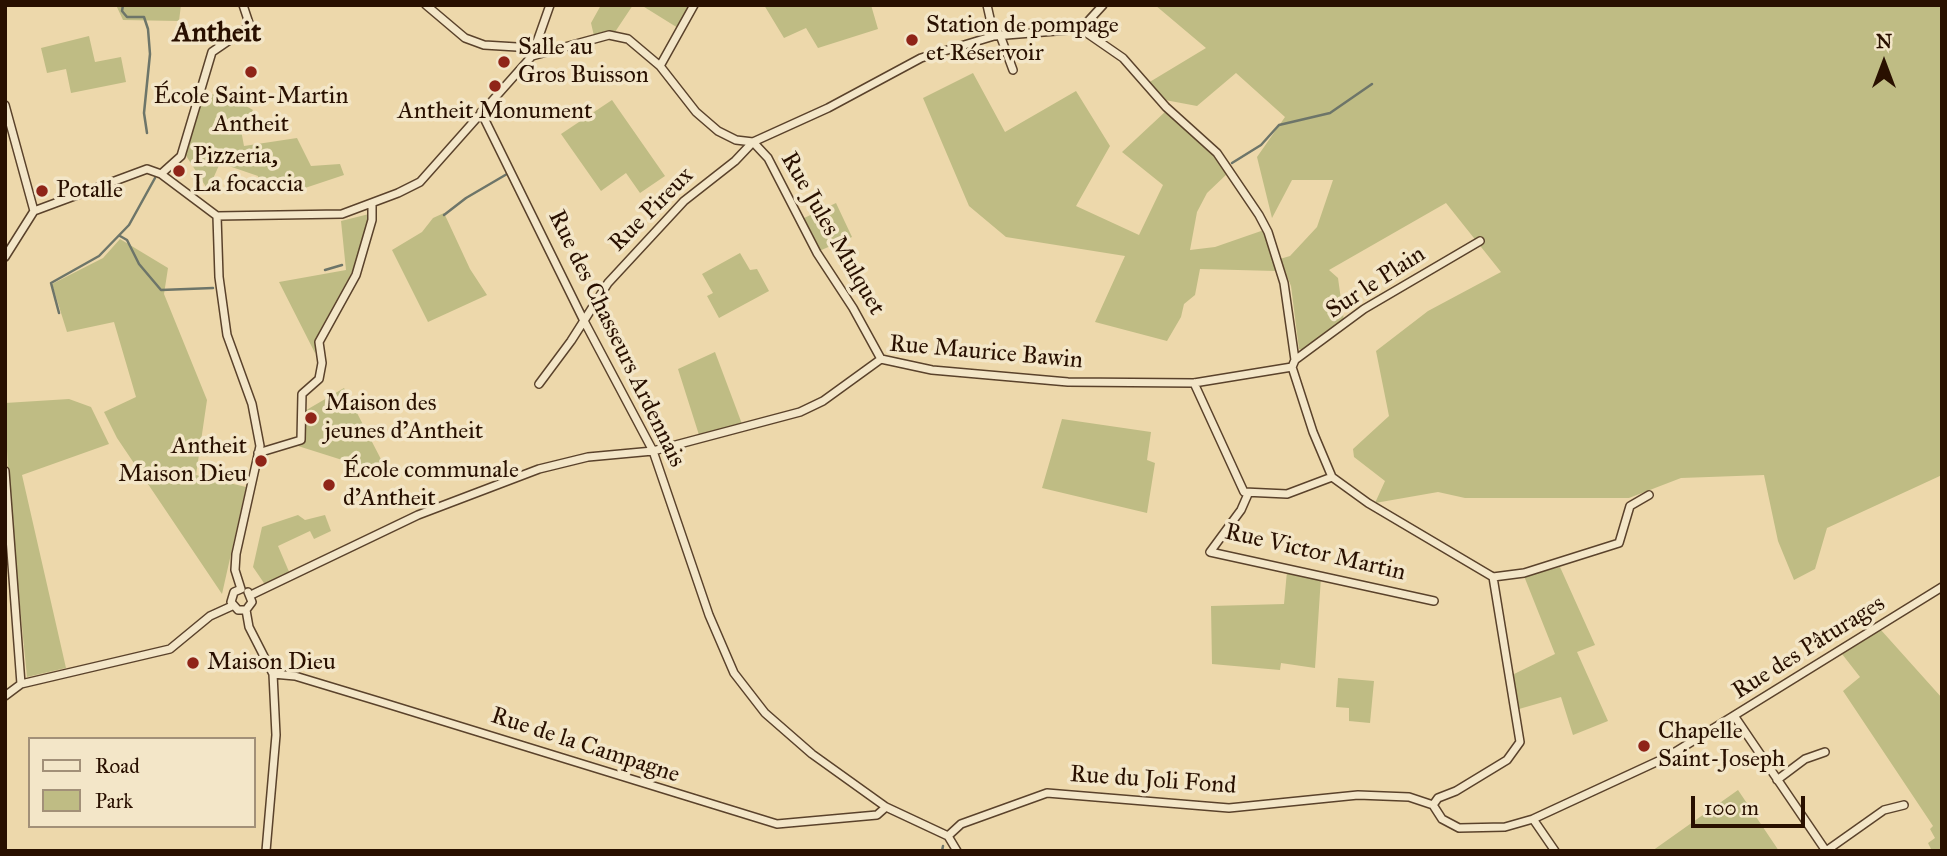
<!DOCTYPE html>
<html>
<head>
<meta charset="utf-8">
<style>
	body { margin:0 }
	#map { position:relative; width:1947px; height:856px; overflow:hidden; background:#edd8ab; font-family:"IM FELL Great Primer",serif }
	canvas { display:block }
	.frame { position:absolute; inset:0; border:7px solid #291000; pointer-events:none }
	.legend { position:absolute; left:28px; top:737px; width:228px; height:91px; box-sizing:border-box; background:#f3e6c8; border:2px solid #a29078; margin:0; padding:9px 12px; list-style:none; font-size:21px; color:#291000 }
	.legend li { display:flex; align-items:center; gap:14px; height:35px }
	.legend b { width:35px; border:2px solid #a29078 }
	.north { position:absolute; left:1849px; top:28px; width:70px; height:70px; -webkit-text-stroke:5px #f3e6c8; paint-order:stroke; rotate:0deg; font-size:19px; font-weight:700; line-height:28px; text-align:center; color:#291000 }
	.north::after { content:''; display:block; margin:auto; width:24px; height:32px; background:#291000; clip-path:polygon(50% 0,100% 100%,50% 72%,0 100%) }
	.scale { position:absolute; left:1691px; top:796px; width:114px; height:32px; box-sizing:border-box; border:4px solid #291000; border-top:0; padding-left:9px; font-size:21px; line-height:24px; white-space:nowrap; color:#291000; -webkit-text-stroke:5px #f3e6c8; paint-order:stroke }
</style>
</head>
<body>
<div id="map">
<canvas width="1947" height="856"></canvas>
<div class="frame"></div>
<ul class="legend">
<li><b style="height:9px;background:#f3e6c8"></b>Road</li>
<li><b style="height:19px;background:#bfbc84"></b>Park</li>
</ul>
<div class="north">N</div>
<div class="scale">100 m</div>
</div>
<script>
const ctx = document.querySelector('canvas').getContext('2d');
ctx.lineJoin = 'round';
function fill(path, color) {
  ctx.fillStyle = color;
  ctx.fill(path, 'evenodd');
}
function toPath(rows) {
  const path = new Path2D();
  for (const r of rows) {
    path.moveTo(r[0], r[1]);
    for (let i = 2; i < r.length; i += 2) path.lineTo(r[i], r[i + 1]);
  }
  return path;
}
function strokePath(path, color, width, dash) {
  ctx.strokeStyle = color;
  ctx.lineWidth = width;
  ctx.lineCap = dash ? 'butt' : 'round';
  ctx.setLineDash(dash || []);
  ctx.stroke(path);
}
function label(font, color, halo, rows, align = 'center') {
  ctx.font = font + ' "IM FELL Great Primer",serif';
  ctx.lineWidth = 7;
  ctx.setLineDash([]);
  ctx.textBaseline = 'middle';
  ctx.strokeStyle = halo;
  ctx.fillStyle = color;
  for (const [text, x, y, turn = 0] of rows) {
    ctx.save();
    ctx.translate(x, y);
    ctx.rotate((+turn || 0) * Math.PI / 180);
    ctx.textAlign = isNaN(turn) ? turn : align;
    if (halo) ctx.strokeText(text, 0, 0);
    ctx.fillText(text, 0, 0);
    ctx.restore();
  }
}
const green = toPath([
	[116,5,181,5,179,21,123,20],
	[601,5,633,5,615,32,594,36,591,23],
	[641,5,691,5,678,28],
	[764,5,871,5,878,29,818,48,806,28,784,38],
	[1155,5,1942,5,1942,475,1827,528,1815,569,1794,580,1778,541,1764,475,1681,478,1629,498,1465,498,1438,492,1375,503,1385,481,1354,457,1353,449,1389,416,1376,351,1428,311,1501,272,1446,203,1329,270,1338,278,1344,321,1306,351,1299,349,1291,286,1280,259,1290,256,1317,227,1333,180,1292,180,1272,218,1257,157,1285,117,1236,73,1197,106,1165,100,1148,83,1206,48],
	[89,36,95,62,121,57,126,82,71,93,66,69,47,73,41,48],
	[973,73,1005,132,1076,91,1110,146,1076,206,1139,235,1163,185,1122,152,1166,111,1205,146,1228,173,1207,193,1197,212,1190,250,1215,247,1264,230,1276,271,1200,269,1195,295,1184,304,1181,317,1167,341,1095,322,1125,256,1006,237,969,206,923,98],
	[204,92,239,102,253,110,241,130,244,146,297,138,311,166,340,164,344,175,302,189,257,189,258,176,220,163,208,190,185,154],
	[612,100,665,176,640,193,626,173,601,191,561,134],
	[836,203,852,237,819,251,802,219],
	[444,213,470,269,487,295,428,322,392,250,422,232,433,218],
	[369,214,357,263,319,332,315,353,279,282,346,270,341,221],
	[120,239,168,268,164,294,207,400,196,475,246,487,222,594,117,438,104,412,136,397,114,322,67,332,52,284,103,258],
	[740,253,750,270,757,269,769,291,719,318,707,296,713,293,702,274],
	[715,352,742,424,699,435,678,369],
	[344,388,384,465,377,471,298,446,303,412],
	[69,399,91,407,109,444,22,475,66,668,27,677,9,495,5,403],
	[1062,419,1151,432,1147,460,1155,463,1147,513,1042,488],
	[298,515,305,520,325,515,331,531,314,539,310,531,278,546,290,574,266,586,253,567,262,527],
	[1560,567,1595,645,1577,652,1608,721,1573,735,1561,697,1519,709,1512,675,1555,654,1524,576],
	[1287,571,1321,577,1315,668,1281,663,1280,670,1212,664,1211,606,1284,604],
	[1881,630,1942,698,1942,851,1932,851,1928,843,1935,838,1930,829,1933,826,1843,691,1860,677,1842,654],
	[1338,678,1374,681,1370,723,1349,721,1349,708,1336,707],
	[1738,790,1779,851,1652,851]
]);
const stream = toPath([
	[123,5,122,11,127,17,144,17,148,29,150,54,144,113,147,133],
	[1232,163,1261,145,1279,125,1330,113,1372,84],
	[444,215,466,198,507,174],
	[120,236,127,240,139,264,161,290,213,288],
	[325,270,342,265],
	[59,313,51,283,99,256,129,225,155,178],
	[942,851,943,846]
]);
const minor = toPath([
	[426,5,465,38,484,45,517,47,532,56],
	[987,5,994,36],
	[1081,29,1123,58,1166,107,1217,153,1259,215,1268,232,1284,283,1295,360,1292,367,1313,432,1332,477,1368,503,1493,577,1520,742,1507,760,1456,791,1438,798,1433,805],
	[1000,35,1013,70],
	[532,56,609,35,628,39,660,66,696,112,718,131,736,140,753,142,768,158,817,253,853,308,881,359],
	[660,66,694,5],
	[5,105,34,211],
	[481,112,583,319,653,451,709,615,734,673,765,713,812,754,886,807,948,836],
	[161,174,181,156,212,52,250,26,243,5],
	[217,216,219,277,227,335,252,404,260,446,236,554,235,570,241,589],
	[5,257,34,211,147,169,161,174,217,216,342,214,398,193,420,182,532,56,550,5],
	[1295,360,1364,309,1480,241],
	[1194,383,1244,492,1287,494,1332,477],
	[539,384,571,341,608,283,684,201,735,161,753,142,828,108,921,58,994,36,1081,29,1103,5],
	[258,453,301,440,302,394,319,379,322,363,319,342,356,275,372,220,372,204],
	[5,471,21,684],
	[1248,494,1241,510,1210,552,1434,601],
	[1493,577,1524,573,1619,543,1630,506,1649,495],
	[241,589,234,592,231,602,238,610,246,610],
	[251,595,418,515,539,469,588,457,653,451,800,412,823,401,881,359,932,370,1068,382,1194,383,1292,367],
	[246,610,249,627,273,674,276,735,266,851],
	[246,610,252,602,248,592],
	[273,674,295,676,381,702,777,824,877,815,886,807],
	[5,696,21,684,170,649,210,616,232,606],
	[1735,717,1826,851],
	[1777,780,1805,759,1825,752],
	[1433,805,1442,819,1459,828,1505,827,1533,819,1667,757,1942,587],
	[1533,819,1555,851],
	[948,836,961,824,1047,793,1229,808,1358,795,1409,797,1433,805],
	[948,836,957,851],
	[1826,851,1884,810,1904,805]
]);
const markers = [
	[912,40,7,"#8f2418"],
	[504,62,7,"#8f2418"],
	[251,72,7,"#8f2418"],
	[495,86,7,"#8f2418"],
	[179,171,7,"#8f2418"],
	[42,191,7,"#8f2418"],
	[311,418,7,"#8f2418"],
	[261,461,7,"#8f2418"],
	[329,485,7,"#8f2418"],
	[193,663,7,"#8f2418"],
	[1644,746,7,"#8f2418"]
];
const poiNames = [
	["Station de pompage",926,26],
	["et Réservoir",926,54],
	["Salle au",518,48],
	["Gros Buisson",518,76],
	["École Saint-Martin",251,97,"center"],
	["Antheit",251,125,"center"],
	["Antheit Monument",495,112,"center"],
	["Pizzeria,",193,157],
	["La focaccia",193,185],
	["Potalle",56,191],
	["Maison des",325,404],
	["jeunes d'Antheit",325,432],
	["Antheit",247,447,"right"],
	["Maison Dieu",247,475,"right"],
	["École communale",343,471],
	["d'Antheit",343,499],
	["Maison Dieu",207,663],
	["Chapelle",1658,732],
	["Saint-Joseph",1658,760]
];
const streetNames = [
	["Rue Pireux",652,210,-45],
	["Rue Jules Mulquet",832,234,60],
	["Sur le Plain",1376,283,-33],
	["Rue des Chasseurs Ardennais",616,339,64],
	["Rue Maurice Bawin",986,353,5],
	["Rue Victor Martin",1315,553,13],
	["Rue des Pâturages",1809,648,-32],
	["Rue de la Campagne",585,746,18],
	["Rue du Joli Fond",1153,781,4]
];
const quarterNames = [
	["Antheit",217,34]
];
fill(green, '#bfbc84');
strokePath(stream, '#6d7569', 2.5);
strokePath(minor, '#5a422b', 10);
strokePath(minor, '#f3e6c8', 7);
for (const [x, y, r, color] of markers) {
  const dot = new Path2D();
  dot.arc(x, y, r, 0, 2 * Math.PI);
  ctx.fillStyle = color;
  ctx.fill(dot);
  strokePath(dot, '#f3e6c8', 2.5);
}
label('24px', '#291000', '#f3e6c8', poiNames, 'left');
label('24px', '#291000', '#f3e6c8', streetNames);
label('bold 28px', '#291000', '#f3e6c8', quarterNames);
</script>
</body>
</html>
